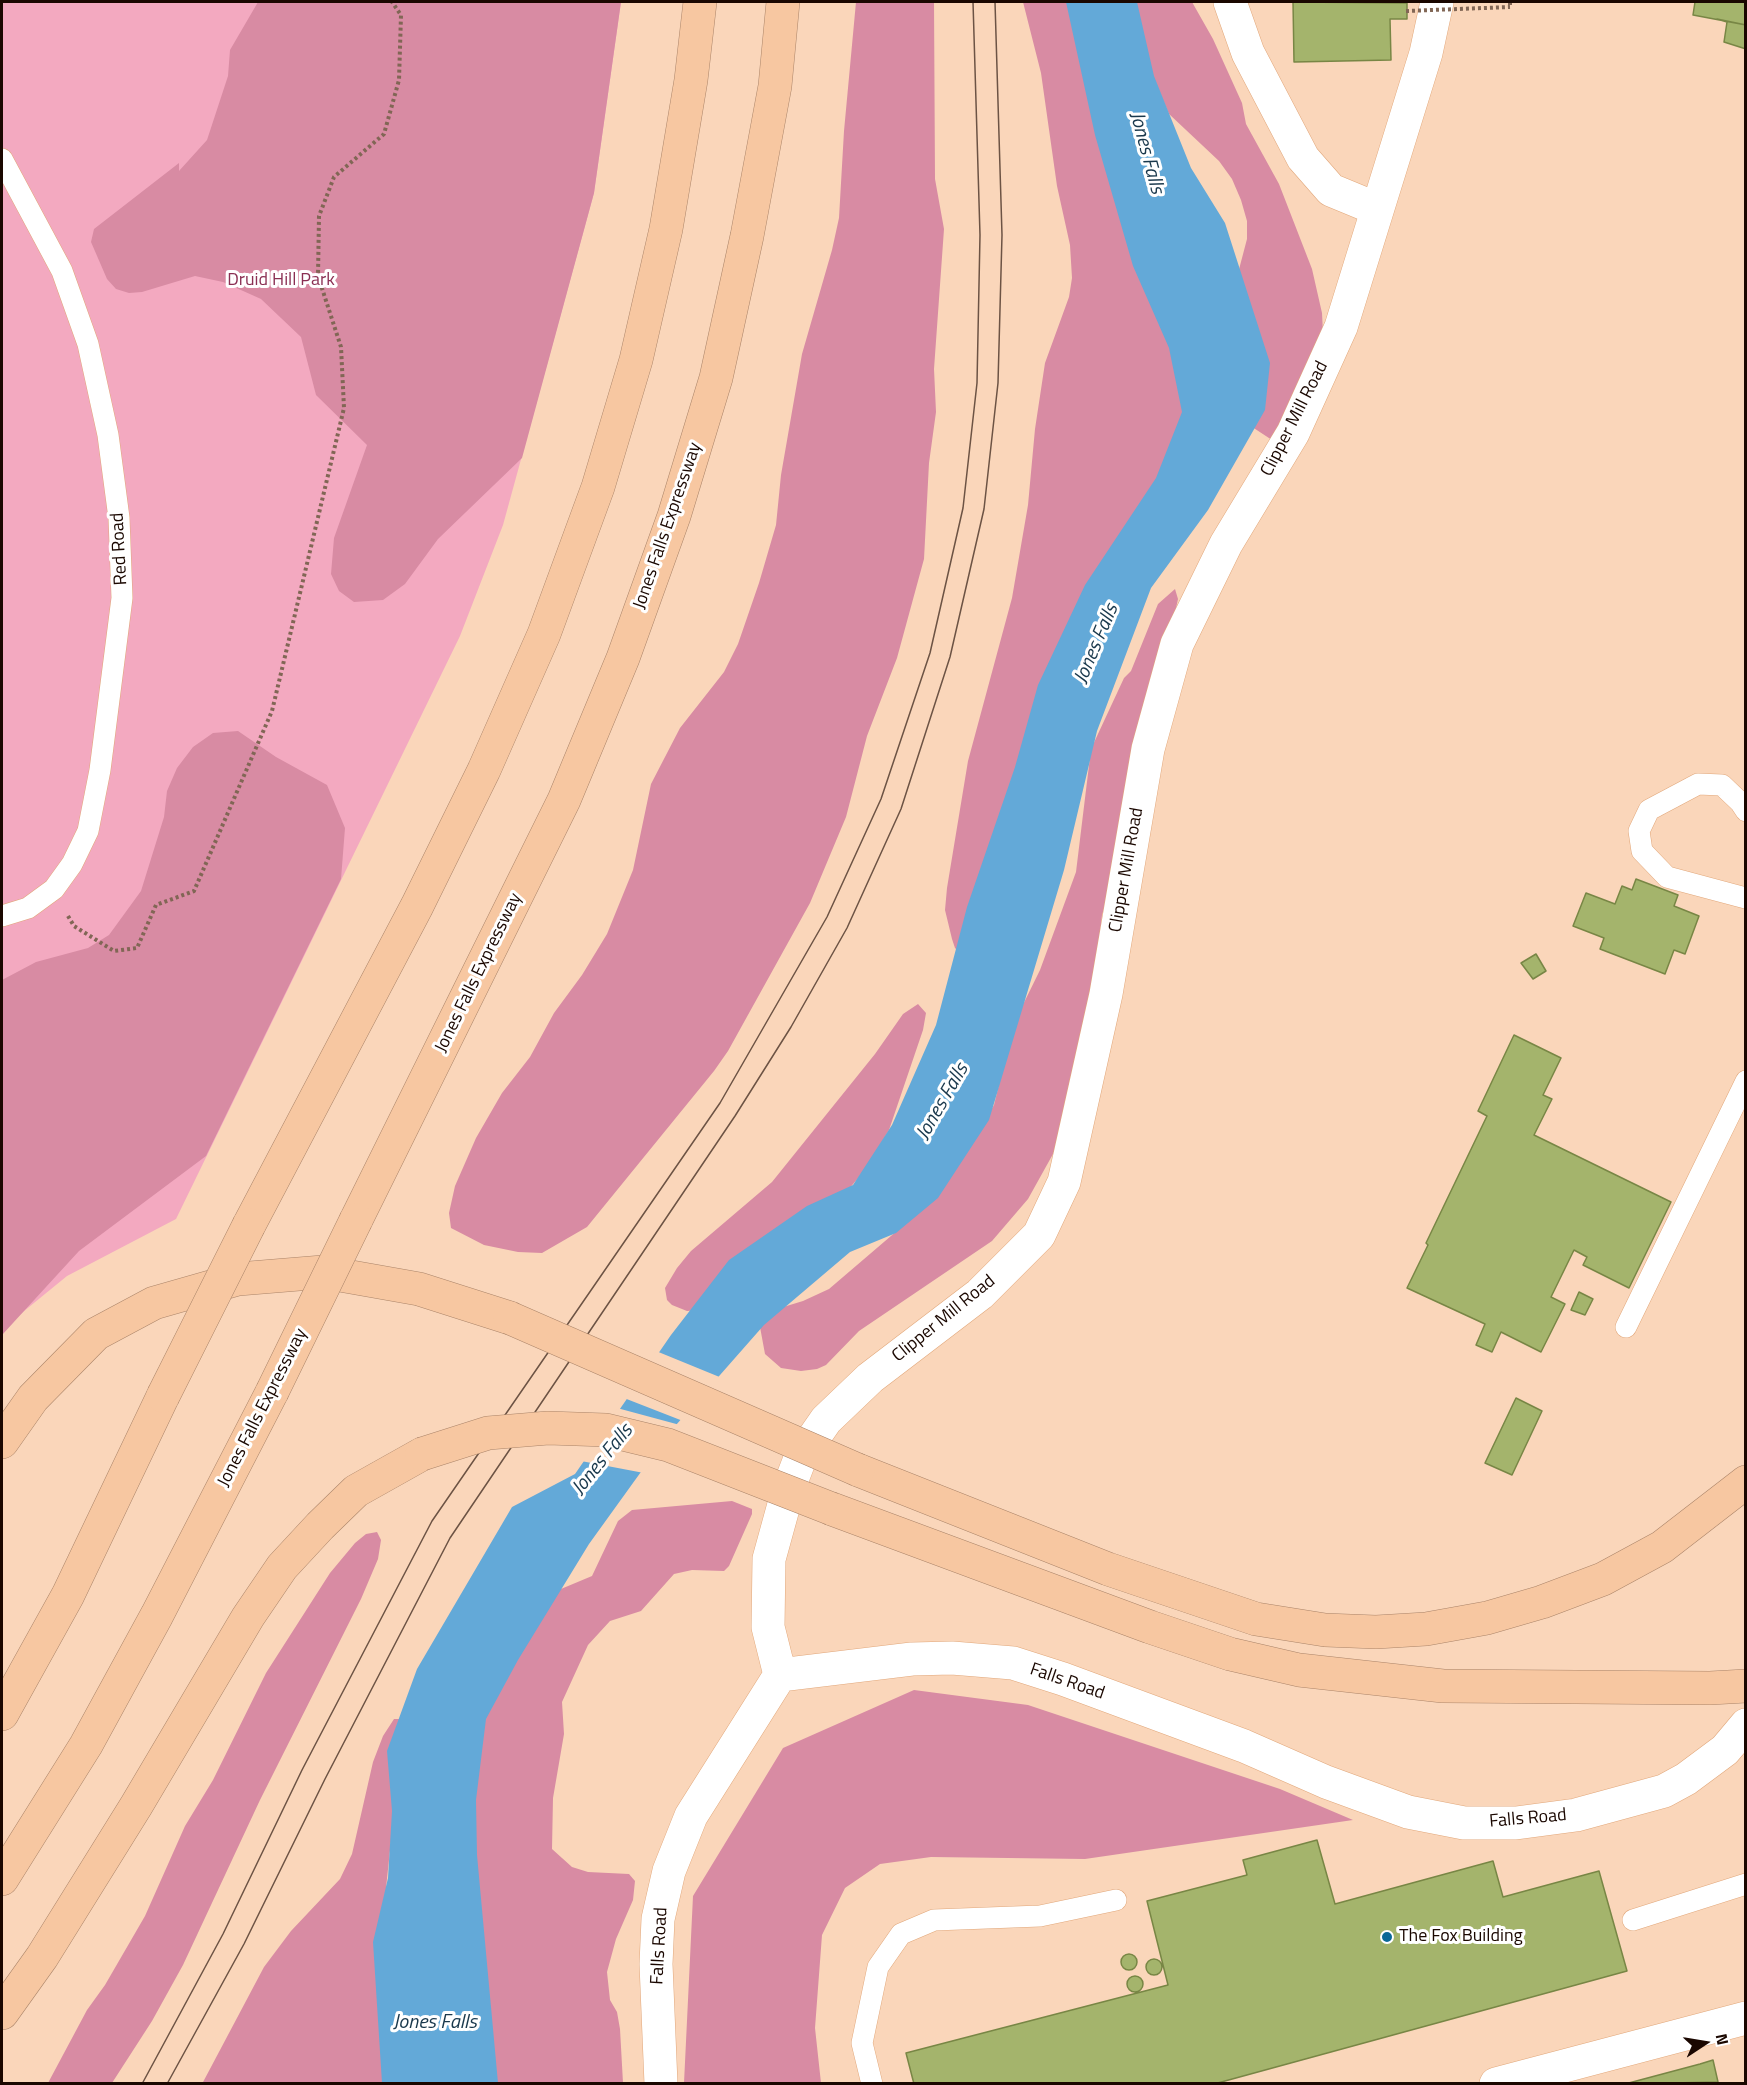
<!DOCTYPE html>
<html>
<head>
<meta charset="utf-8">
<style>
	body { margin:0 }
	#map { position:relative; width:1747px; height:2085px; overflow:hidden; background:#fad6ba; font-family:"Titillium Web",sans-serif }
	canvas { display:block }
	.frame { position:absolute; inset:0; border:3px solid #1a0700; pointer-events:none }
	.north { position:absolute; left:1675px; top:2013px; width:60px; height:60px; -webkit-text-stroke:4px #fff; paint-order:stroke; rotate:78deg; font-size:16px; font-weight:700; line-height:24px; text-align:center; color:#1a0700 }
	.north::after { content:''; display:block; margin:auto; width:21px; height:27px; background:#1a0700; clip-path:polygon(50% 0,100% 100%,50% 72%,0 100%) }
</style>
</head>
<body>
<div id="map">
<canvas width="1747" height="2085"></canvas>
<div class="frame"></div>
<div class="north">N</div>
</div>
<script>
const ctx = document.querySelector('canvas').getContext('2d');
ctx.lineJoin = 'round';
function fill(path, color) {
  ctx.fillStyle = color;
  ctx.fill(path, 'evenodd');
}
function toPath(rows) {
  const path = new Path2D();
  for (const r of rows) {
    if (r.length === 3) {
      path.moveTo(r[0] + r[2], r[1]);
      path.arc(r[0], r[1], r[2], 0, 2 * Math.PI);
      continue;
    }
    path.moveTo(r[0], r[1]);
    for (let i = 2; i < r.length; i += 2) path.lineTo(r[i], r[i + 1]);
  }
  return path;
}
function strokePath(path, color, width, dash) {
  ctx.strokeStyle = color;
  ctx.lineWidth = width;
  ctx.lineCap = dash ? 'butt' : 'round';
  ctx.setLineDash(dash || []);
  ctx.stroke(path);
}
function label(font, color, halo, rows, align = 'center') {
  ctx.font = font + ' "Titillium Web",sans-serif';
  ctx.lineWidth = 6;
  ctx.setLineDash([]);
  ctx.textBaseline = 'middle';
  ctx.strokeStyle = halo;
  ctx.fillStyle = color;
  for (const [text, x, y, turn = 0] of rows) {
    ctx.save();
    ctx.translate(x, y);
    ctx.rotate((+turn || 0) * Math.PI / 180);
    ctx.textAlign = isNaN(turn) ? turn : align;
    if (halo) ctx.strokeText(text, 0, 0);
    ctx.fillText(text, 0, 0);
    ctx.restore();
  }
}
const green = toPath([
	[2,2,621,2,594,193,503,525,460,636,176,1219,67,1276,18,1316,2,1335]
]);
const forest = toPath([
	[258,2,621,2,594,193,522,458,438,539,405,584,383,600,354,602,339,591,331,574,334,538,367,445,316,395,301,337,261,299,223,282,195,276,142,292,129,293,116,289,107,279,91,242,94,229,179,163,179,171,207,140,228,76,230,50],
	[856,2,934,2,935,179,944,229,934,369,936,412,929,463,924,559,897,658,867,736,846,817,810,903,728,1051,714,1071,587,1227,542,1253,518,1252,484,1245,451,1228,449,1213,455,1186,476,1138,502,1093,530,1057,554,1013,582,975,607,934,633,870,651,784,680,728,724,672,738,644,759,583,776,525,781,475,802,354,832,250,839,218,844,131],
	[1023,2,1090,2,1204,367,965,958,955,948,952,939,945,910,947,888,968,761,1012,598,1028,505,1035,429,1045,363,1069,297,1072,278,1070,245,1057,186,1041,73],
	[1121,2,1192,2,1213,39,1242,103,1246,124,1279,184,1312,269,1322,313,1323,333,1272,440,1243,421,1237,277,1247,239,1247,221,1241,200,1232,179,1219,161,1169,114],
	[1175,589,1178,599,1124,849,1102,915,1097,963,1058,1145,1028,1199,992,1241,859,1331,826,1365,817,1369,801,1371,781,1368,765,1354,760,1327,780,1308,803,1301,829,1289,912,1218,983,1124,994,1105,1014,1023,1040,970,1076,872,1091,749,1124,678,1131,671,1158,604],
	[238,731,276,757,327,785,345,828,341,879,206,1156,79,1251,2,1335,2,980,36,962,88,948,109,935,141,891,164,817,167,791,177,768,193,747,213,733],
	[918,1004,926,1013,923,1030,889,1130,865,1170,848,1190,701,1310,687,1311,672,1305,667,1300,665,1288,677,1268,691,1251,772,1182,875,1054,903,1014],
	[732,1501,752,1509,752,1514,729,1566,724,1571,692,1570,674,1574,641,1611,610,1621,588,1645,562,1702,564,1734,553,1798,552,1849,572,1867,588,1872,629,1874,635,1881,633,1900,616,1939,607,1972,610,2000,617,2012,620,2029,623,2083,476,2083,457,1766,549,1594,592,1576,618,1521,632,1510],
	[377,1532,381,1540,378,1559,361,1599,260,1800,183,1965,152,2021,112,2083,48,2083,87,2010,105,1985,145,1916,185,1826,213,1780,266,1673,330,1573,355,1543,366,1534],
	[914,1690,1028,1705,1280,1789,1353,1820,1085,1859,931,1857,880,1864,845,1888,822,1935,815,2028,821,2083,684,2083,693,1896,783,1748],
	[394,1719,404,1719,386,1888,394,2083,202,2084,264,1967,291,1931,340,1879,352,1854,373,1762,383,1736]
]);
const water = toPath([
	[1066,2,1137,2,1154,76,1191,168,1225,223,1270,363,1265,410,1208,510,1151,588,1097,731,1064,870,989,1120,938,1198,896,1233,850,1252,764,1325,669,1433,589,1544,518,1660,486,1719,476,1800,477,1855,498,2083,382,2083,373,1942,388,1878,392,1811,387,1751,417,1669,512,1507,575,1474,671,1335,729,1260,807,1206,853,1185,892,1125,936,1025,967,907,1015,767,1038,685,1085,585,1156,478,1182,412,1169,348,1133,266,1095,135]
]);
const pier = toPath([
	[656,1351,722,1378,683,1421,624,1398],
	[617,1408,680,1425,644,1473,581,1461]
]);
const building = toPath([
	[1293,2,1407,3,1407,19,1390,19,1391,60,1294,62,1293,2],
	[1695,2,1746,2,1746,25,1693,15,1695,2],
	[1717,19,1746,25,1746,49,1724,42,1727,22,1717,19],
	[1636,879,1678,895,1674,906,1699,916,1685,954,1674,950,1665,974,1600,949,1604,938,1573,926,1586,893,1615,904,1622,886,1632,890,1636,879],
	[1536,954,1546,971,1533,979,1521,963,1536,954],
	[1514,1035,1561,1058,1543,1095,1552,1099,1534,1135,1671,1202,1629,1288,1583,1265,1587,1257,1574,1250,1551,1297,1565,1304,1541,1352,1501,1332,1492,1352,1476,1345,1485,1324,1407,1288,1428,1245,1426,1243,1487,1116,1478,1111,1514,1035],
	[1579,1292,1593,1299,1585,1315,1571,1310,1579,1292],
	[1516,1398,1542,1411,1512,1475,1485,1463,1516,1398],
	[1317,1840,1335,1904,1493,1861,1503,1897,1599,1871,1627,1971,1214,2084,914,2084,906,2053,1168,1985,1147,1901,1247,1875,1243,1860,1317,1840],
	[1129,1962,8],
	[1154,1967,8],
	[1135,1984,8],
	[1713,2060,1718,2082,1625,2084,1700,2064,1713,2060]
]);
const path = toPath([
	[1510,2,1510,7],
	[68,916,74,926,114,951,137,948,156,905,194,891,272,711,344,408,341,347,318,276,319,216,334,177,384,134,399,80,401,15,392,2]
]);
const lane = toPath([
	[2,159,62,271,88,344,108,435,119,518,122,598,100,770,88,831,72,864,54,889,28,908,2,916],
	[1746,811,1740,802,1722,785,1698,784,1649,810,1639,831,1642,851,1667,877,1746,898],
	[1626,1327,1746,1081],
	[1633,1920,1746,1884],
	[872,2084,862,2043,878,1967,901,1934,934,1920,1040,1916,1116,1900]
]);
const street = toPath([
	[1230,2,1248,53,1303,158,1331,190,1377,209],
	[1496,2084,1746,2018]
]);
const secondary = toPath([
	[780,1675,768,1627,769,1559,788,1490,801,1456,826,1420,870,1378,980,1294,1039,1235,1064,1182,1106,994,1148,749,1177,644,1226,544,1293,433,1341,327,1426,53,1437,2],
	[780,1675,912,1659,952,1658,1013,1663,1063,1679,1244,1746,1326,1782,1408,1812,1464,1823,1516,1823,1576,1815,1664,1791,1686,1779,1725,1750,1746,1725],
	[661,2084,656,1964,658,1919,669,1871,691,1816,780,1675]
]);
const highway = toPath([
	[356,1220,564,800,623,658,674,516,716,378,747,236,775,86,783,2],
	[249,1225,417,906,484,770,544,634,598,487,636,360,666,229,691,80,700,2],
	[2,1442,33,1398,96,1334,154,1303,238,1279,323,1272,419,1289,510,1318],
	[858,1470,1108,1569,1256,1619,1325,1630,1376,1632,1426,1629,1487,1618,1542,1602,1603,1579,1662,1547,1746,1482],
	[832,1509,1150,1627,1230,1654,1299,1670,1443,1686,1710,1688,1746,1686],
	[2,1714,68,1595,163,1396],
	[2,1879,86,1745,157,1615,272,1392],
	[2,2013,42,1957,136,1806,248,1617,282,1567,320,1526,356,1491,422,1454]
]);
const tram = toPath([
	[142,2084,223,1934,302,1770,432,1521,720,1103,827,917,881,799,930,653,963,508,977,383,980,235,973,2],
	[167,2084,244,1944,325,1779,450,1538,735,1116,791,1027,847,928,901,809,950,657,984,509,998,383,1002,235,995,2]
]);
const pathBridge = toPath([
	[1406,11,1510,7]
]);
const highwayBridge = toPath([
	[510,1318,858,1470],
	[272,1392,356,1220],
	[163,1396,249,1225],
	[422,1454,488,1433,548,1428,606,1430,668,1445,832,1509]
]);
const markers = [
	[1387,1937,6,"#0a6897"]
];
const parkNames = [
	["Druid Hill Park",281,281]
];
const streetNames = [
	["Clipper Mill Road",1295,419,-63],
	["Jones Falls Expressway",668,526,-71],
	["Red Road",120,549,-93],
	["Clipper Mill Road",1127,870,-80],
	["Jones Falls Expressway",479,973,-64],
	["Clipper Mill Road",944,1319,-39],
	["Jones Falls Expressway",263,1408,-63],
	["Falls Road",1067,1682,19],
	["Falls Road",1528,1819,-5],
	["Falls Road",660,1946,-87]
];
const poiNames = [
	["The Fox Building",1399,1937]
];
const waterNames = [
	["Jones Falls",1146,153,75],
	["Jones Falls",1097,644,-67],
	["Jones Falls",943,1102,-60],
	["Jones Falls",603,1460,-51],
	["Jones Falls",435,2023]
];
fill(green, '#f3a9c0');
fill(forest, '#d88ba3');
fill(water, '#63a9d8');
fill(pier, '#fad6ba');
fill(building, '#a4b46c');
strokePath(building, '#788645', 1.5);
strokePath(lane, '#e1a77a', 22);
strokePath(street, '#e1a77a', 34);
strokePath(secondary, '#e1a77a', 34);
strokePath(highway, '#aa8469', 34);
strokePath(path, '#816655', 4, [3, 3]);
strokePath(lane, '#fff', 21);
strokePath(street, '#fff', 33);
strokePath(secondary, '#fff', 33);
strokePath(highway, '#f7c7a1', 33);
strokePath(tram, '#6c5344', 1.5);
strokePath(highwayBridge, '#aa8469', 34, []);
strokePath(pathBridge, '#816655', 4, [3, 3]);
strokePath(highwayBridge, '#f7c7a1', 33);
for (const [x, y, r, color] of markers) {
  const dot = new Path2D();
  dot.arc(x, y, r, 0, 2 * Math.PI);
  ctx.fillStyle = color;
  ctx.fill(dot);
  strokePath(dot, '#fff', 2);
}
label('18px', '#8a2f53', '#fff', parkNames);
label('18px', '#1a0700', '#fff', streetNames);
label('18px', '#1a0700', '#fff', poiNames, 'left');
label('italic 20px', '#19384c', '#fff', waterNames);
</script>
</body>
</html>
